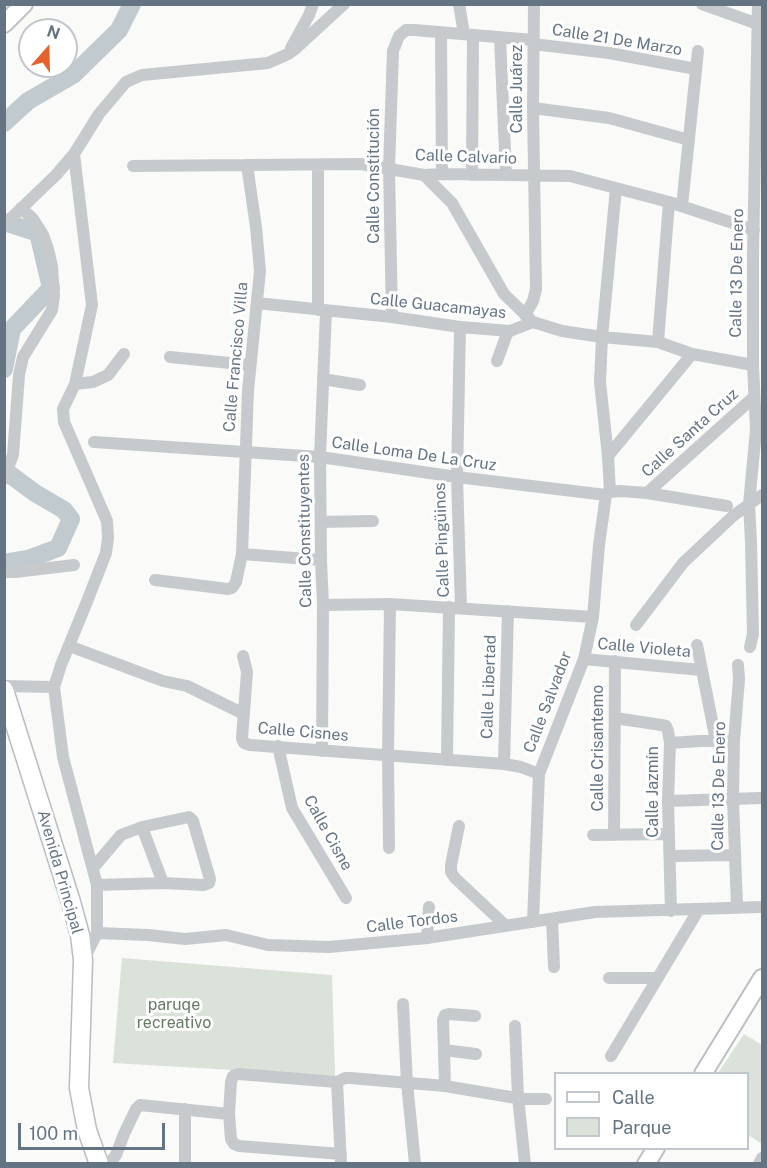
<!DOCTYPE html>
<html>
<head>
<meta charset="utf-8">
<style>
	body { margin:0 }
	#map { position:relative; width:767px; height:1168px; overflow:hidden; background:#fafaf8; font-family:"Public Sans",sans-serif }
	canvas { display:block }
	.frame { position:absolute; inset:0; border:6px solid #657483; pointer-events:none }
	.legend { position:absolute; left:554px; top:1072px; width:195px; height:78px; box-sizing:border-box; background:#fff; border:2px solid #c1c7cd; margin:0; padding:8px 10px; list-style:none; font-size:18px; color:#657483 }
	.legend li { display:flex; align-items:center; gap:12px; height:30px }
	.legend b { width:30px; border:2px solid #c1c7cd }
	.north { position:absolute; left:18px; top:18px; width:60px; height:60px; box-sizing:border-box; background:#fff; border:2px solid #c1c7cd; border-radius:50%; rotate:20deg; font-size:16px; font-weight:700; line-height:24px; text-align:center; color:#657483 }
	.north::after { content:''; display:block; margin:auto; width:21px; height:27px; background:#e5622c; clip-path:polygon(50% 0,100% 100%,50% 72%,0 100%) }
	.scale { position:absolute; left:18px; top:1123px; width:147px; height:27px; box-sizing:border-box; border:3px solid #657483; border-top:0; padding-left:8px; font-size:18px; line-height:21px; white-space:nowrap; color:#657483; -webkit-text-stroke:4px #fff; paint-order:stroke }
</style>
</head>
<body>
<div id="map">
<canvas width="767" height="1168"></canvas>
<div class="frame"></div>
<ul class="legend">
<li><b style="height:8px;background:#fff"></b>Calle</li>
<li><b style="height:16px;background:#dbe2d9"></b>Parque</li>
</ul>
<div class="north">N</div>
<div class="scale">100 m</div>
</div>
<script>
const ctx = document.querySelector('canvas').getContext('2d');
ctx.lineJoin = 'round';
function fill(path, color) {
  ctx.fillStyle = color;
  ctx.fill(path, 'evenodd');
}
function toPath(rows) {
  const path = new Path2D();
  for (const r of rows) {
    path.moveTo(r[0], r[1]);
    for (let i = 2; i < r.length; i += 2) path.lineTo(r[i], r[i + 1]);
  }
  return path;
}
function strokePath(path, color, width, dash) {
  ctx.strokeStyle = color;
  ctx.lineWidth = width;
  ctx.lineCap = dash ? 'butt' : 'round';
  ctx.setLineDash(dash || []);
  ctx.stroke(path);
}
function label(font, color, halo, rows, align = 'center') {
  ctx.font = font + ' "Public Sans",sans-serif';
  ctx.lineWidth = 6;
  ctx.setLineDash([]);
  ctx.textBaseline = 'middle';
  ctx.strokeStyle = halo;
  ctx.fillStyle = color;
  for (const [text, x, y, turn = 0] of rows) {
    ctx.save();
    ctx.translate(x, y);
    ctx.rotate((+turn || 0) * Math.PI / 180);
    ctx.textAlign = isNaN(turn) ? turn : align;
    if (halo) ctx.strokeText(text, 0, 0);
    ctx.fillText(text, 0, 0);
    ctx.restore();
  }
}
const green = toPath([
	[122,958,332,975,335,1076,113,1063],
	[744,1034,762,1045,762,1144,748,1135,748,1074,718,1073]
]);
const river = toPath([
	[4,123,28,101,73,75,119,30,132,4],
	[4,222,38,233,51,288,12,329,4,369],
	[4,470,35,493,64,510,71,519,58,548,28,559,4,563]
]);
const street = toPath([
	[459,4,464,34],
	[702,4,758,24],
	[441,33,442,174],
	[500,37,506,175],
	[533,44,609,53,696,69],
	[291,48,309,15,313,4],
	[533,108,609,118,689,140],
	[74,154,92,305,75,384,63,409,64,422,107,521,108,538,106,553,86,604,61,665,54,687,63,757,97,885,97,933],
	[318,165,318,310],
	[133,166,361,164,424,175,442,174,570,176,669,202,754,230],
	[424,175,452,203,504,294,530,319],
	[472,175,473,35],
	[682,206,698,51],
	[4,225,56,175,74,154,99,114,126,82,142,75,268,63,288,54,295,49,344,4],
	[257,303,392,317,460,327,510,331,533,322,562,331,602,337,658,342,692,354,753,365],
	[525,315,533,301,536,289,533,108,534,4],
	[392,317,389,168,393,51,399,36,406,30,414,30,533,40],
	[460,327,457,477,461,608],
	[658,342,669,202],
	[170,357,250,365],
	[497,361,508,331],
	[323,379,360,385],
	[75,384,93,382,108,375,124,354],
	[94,442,320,457,457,477,606,495,610,492,620,491,647,493,727,506],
	[608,456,692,354],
	[4,479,13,455,19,375,23,357,52,310,54,296,52,266,48,249,43,235,33,219,21,208],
	[610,492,608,456,600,382,602,337,616,188],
	[647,493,754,397],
	[321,522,373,521],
	[242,554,321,560],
	[4,572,15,572,74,565],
	[155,580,228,589,232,588,236,582,242,554,248,391,260,271,256,227,247,165],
	[323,605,390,604,593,617],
	[636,625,683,563,733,516,762,495],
	[697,645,716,741],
	[69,646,163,681,187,686,244,714],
	[750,647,753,634,751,542,749,504,756,430,753,365,753,255,758,4],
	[243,656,247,672,242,738,244,743,250,745,504,764,521,767,539,774],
	[584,659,701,670],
	[4,686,54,687],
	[615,718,661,725,666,726,668,731,670,743,668,801,671,911],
	[670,743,700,741,734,741],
	[278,746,292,808,346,898],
	[322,751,323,605,321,560,320,457,326,311],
	[447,760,449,607],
	[504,764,508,611],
	[668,801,762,798],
	[459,826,451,865,451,872,455,878,506,926],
	[142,827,163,883],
	[593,835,669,834],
	[614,835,615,661],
	[389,848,388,755,390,604],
	[670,856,735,855],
	[93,868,121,835,142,827,189,817,193,821,210,879,209,883,204,885,163,883,97,885],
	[737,907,733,799,734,741,739,679,738,665],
	[552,919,554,967],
	[533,922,539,774,584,659,593,617,599,545,606,495],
	[427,938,429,907],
	[84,959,97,933,148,935,185,939,226,935,268,945,329,947,427,938,595,912,762,907],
	[609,978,658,978],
	[403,1004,407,1083,415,1164],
	[515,1026,518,1097,525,1164],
	[444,1050,476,1054],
	[611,1056,699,909],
	[337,1082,238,1074,233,1076,231,1082,229,1114,231,1139,234,1144,239,1146,341,1154],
	[337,1082,345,1078,350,1078,445,1086,522,1099,546,1099],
	[337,1082,341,1164],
	[445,1086,443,1020,445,1015,449,1014,475,1016],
	[185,1109,185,1164],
	[107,1164,112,1160,116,1155,124,1134,136,1109,140,1105,229,1114],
	[759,1164,762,1158]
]);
const secondary = toPath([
	[4,24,24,4],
	[703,1074,762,978],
	[646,1164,656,1148]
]);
const primary = toPath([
	[4,690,71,902,80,935,83,960,79,1088,87,1130,99,1164]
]);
const streetNames = [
	["Calle 21 De Marzo",617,40,9],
	["Calle Juárez",517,89,-90],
	["Calle Calvario",466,157,2],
	["Calle Constitución",374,176,-90],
	["Calle 13 De Enero",737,273,-89],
	["Calle Guacamayas",438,306,6],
	["Calle Francisco Villa",236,357,-85],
	["Calle Santa Cruz",690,433,-42],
	["Calle Loma De La Cruz",414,454,8],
	["Calle Constituyentes",305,531,-91],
	["Calle Pingüinos",442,540,-92],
	["Calle Violeta",644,648,5],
	["Calle Libertad",489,687,-88],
	["Calle Salvador",548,702,-69],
	["Calle Cisnes",303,732,5],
	["Calle Crisantemo",598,748,-90],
	["Calle 13 De Enero",719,786,-89],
	["Calle Jazmín",653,792,-90],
	["Calle Cisne",328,833,61],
	["Avenida Principal",60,872,74],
	["Calle Tordos",412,922,-7]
];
const parkNames = [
	["paruqe",174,1005],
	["recreativo",174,1023]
];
fill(green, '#dbe2d9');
strokePath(river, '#c1cacf', 18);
strokePath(secondary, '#babfc4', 20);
strokePath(primary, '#b9bdc1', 21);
strokePath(street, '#c6cacd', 12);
strokePath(secondary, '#fff', 16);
strokePath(primary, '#fff', 18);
label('16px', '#657483', '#fff', streetNames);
label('16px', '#667a64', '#fff', parkNames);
</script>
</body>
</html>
